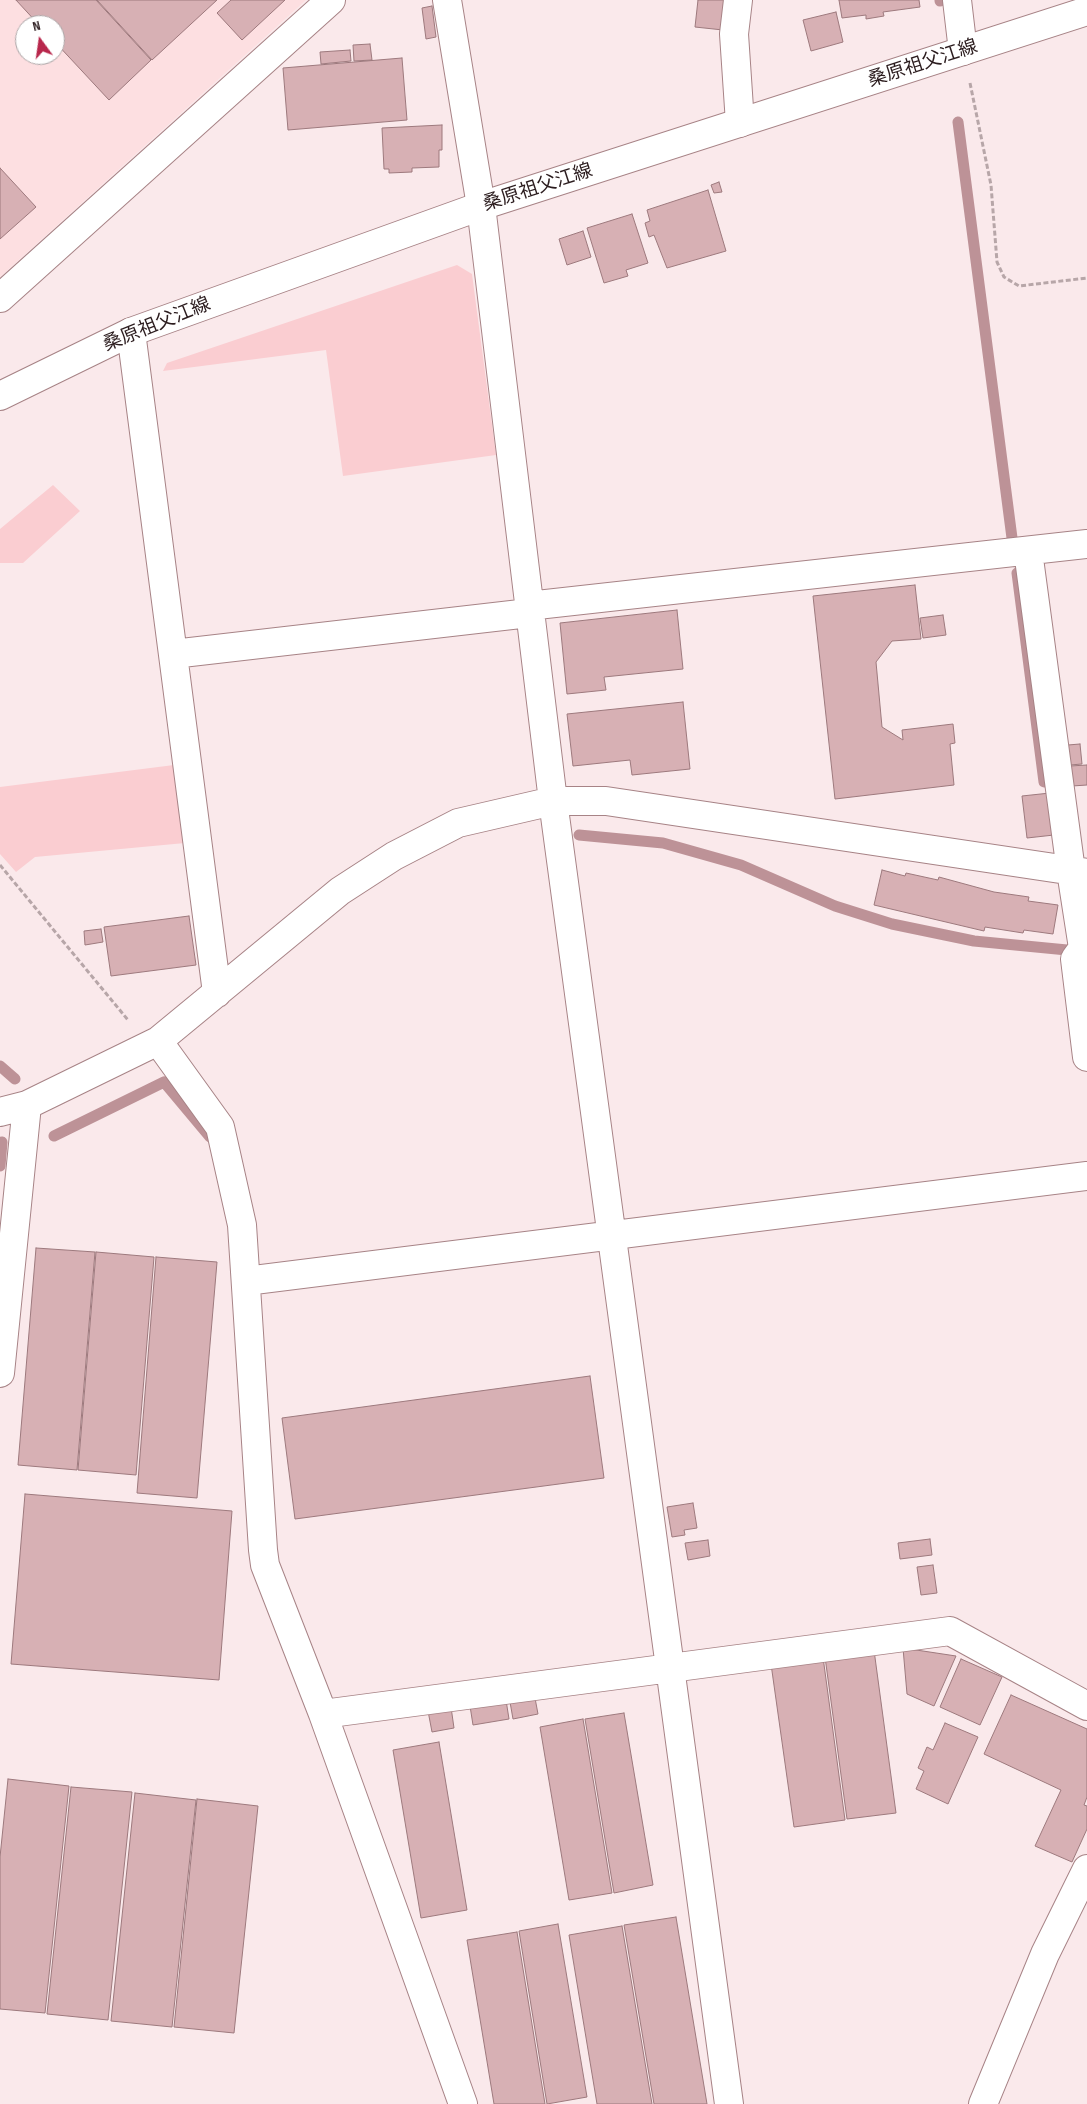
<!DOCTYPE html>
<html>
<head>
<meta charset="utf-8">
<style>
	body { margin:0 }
	#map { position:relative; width:1087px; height:2104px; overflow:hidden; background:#fae9eb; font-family:"Sofia Sans Condensed",sans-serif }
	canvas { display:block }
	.north { position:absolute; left:15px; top:15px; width:50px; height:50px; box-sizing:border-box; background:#fff; border:1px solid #aaa4a5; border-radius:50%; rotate:346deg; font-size:14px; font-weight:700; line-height:20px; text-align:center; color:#2b1c1e }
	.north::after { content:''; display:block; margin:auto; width:18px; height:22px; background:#b8274c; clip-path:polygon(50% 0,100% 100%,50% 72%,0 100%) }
</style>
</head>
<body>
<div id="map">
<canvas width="1087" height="2104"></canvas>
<div class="north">N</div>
</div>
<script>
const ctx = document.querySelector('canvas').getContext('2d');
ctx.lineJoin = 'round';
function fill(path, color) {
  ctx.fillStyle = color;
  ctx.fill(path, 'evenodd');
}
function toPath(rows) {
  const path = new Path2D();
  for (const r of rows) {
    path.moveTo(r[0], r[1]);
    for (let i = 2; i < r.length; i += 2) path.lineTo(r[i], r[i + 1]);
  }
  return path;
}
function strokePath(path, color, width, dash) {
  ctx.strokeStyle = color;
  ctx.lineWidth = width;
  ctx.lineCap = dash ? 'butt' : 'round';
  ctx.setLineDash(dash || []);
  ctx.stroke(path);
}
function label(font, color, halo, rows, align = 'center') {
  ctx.font = font + ' "Sofia Sans Condensed","Noto Sans JP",sans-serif';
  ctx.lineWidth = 4.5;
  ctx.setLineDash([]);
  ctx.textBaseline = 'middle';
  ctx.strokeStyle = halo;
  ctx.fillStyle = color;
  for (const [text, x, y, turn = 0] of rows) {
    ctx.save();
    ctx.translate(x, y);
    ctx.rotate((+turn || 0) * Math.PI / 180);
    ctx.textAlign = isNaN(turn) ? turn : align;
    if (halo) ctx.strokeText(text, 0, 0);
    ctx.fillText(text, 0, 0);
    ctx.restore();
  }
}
const built = toPath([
	[0,0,306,0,0,277],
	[25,25,55,25,55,55,25,55]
]);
const green = toPath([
	[457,265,472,274,496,455,343,476,326,350,163,371,167,363],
	[53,485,80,511,23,563,0,563,0,529],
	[174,765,185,843,35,857,16,872,0,854,0,787]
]);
const stream = toPath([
	[940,0,940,1],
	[958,122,1012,538],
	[1017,573,1044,782],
	[579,835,663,843,741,865,835,906,892,924,974,941,1067,950],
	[0,1066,15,1079],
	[54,1136,164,1082,210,1137],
	[0,1166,2,1142]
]);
const building = toPath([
	[16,0,96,0,151,60,109,100,55,42,55,25,39,25,16,0],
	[97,0,217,0,152,60,97,0],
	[231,0,285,0,242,40,217,13,231,0],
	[698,0,727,0,723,30,695,27,698,0],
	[839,0,919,0,920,7,883,12,884,16,866,19,866,15,842,18,839,0],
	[432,6,436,37,426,39,422,8,432,6],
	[836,12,843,42,811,51,803,20,836,12],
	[370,44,372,60,354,61,353,45,370,44],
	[350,50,351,61,321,64,320,52,350,50],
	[402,58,407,120,288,130,283,68,402,58],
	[442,125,442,150,439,150,439,167,412,168,412,172,389,173,389,169,384,169,382,128,442,125],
	[0,168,36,207,0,239,0,168],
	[719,182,722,192,714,193,711,185,719,182],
	[708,190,726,251,667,268,654,235,649,237,645,223,650,221,647,210,708,190],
	[632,214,648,263,626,270,628,276,604,283,587,228,632,214],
	[583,231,591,257,567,265,559,239,583,231],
	[915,585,921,639,892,641,876,662,882,727,903,740,902,730,953,724,955,743,950,744,954,785,835,799,813,596,915,585],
	[677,610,683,669,604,677,606,690,567,694,560,623,677,610],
	[943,615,946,635,923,638,920,618,943,615],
	[683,702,690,769,632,775,630,760,573,766,567,714,683,702],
	[1080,744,1082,764,1070,765,1068,745,1080,744],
	[1087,765,1087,785,1072,786,1070,766,1087,765],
	[1050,793,1054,835,1027,838,1022,796,1050,793],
	[882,870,905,876,906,873,938,880,939,877,994,892,1029,897,1028,901,1058,905,1053,934,1024,930,1023,933,985,927,984,931,874,905,882,870],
	[189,916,196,965,111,976,104,927,189,916],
	[101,929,103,942,85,945,84,931,101,929],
	[36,1248,95,1252,77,1470,18,1465,36,1248],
	[96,1252,154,1257,136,1475,78,1470,96,1252],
	[156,1257,217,1262,197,1498,137,1493,156,1257],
	[590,1376,604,1478,295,1519,282,1418,590,1376],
	[25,1494,232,1511,219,1680,11,1664,25,1494],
	[693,1503,697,1528,684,1530,685,1535,672,1537,667,1507,693,1503],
	[930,1539,932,1555,900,1559,898,1543,930,1539],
	[708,1540,710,1556,688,1560,685,1543,708,1540],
	[933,1565,937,1593,921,1595,917,1567,933,1565],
	[903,1648,956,1656,934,1706,907,1694,903,1648],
	[874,1650,896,1813,847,1819,825,1657,874,1650],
	[823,1657,845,1820,794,1827,771,1664,823,1657],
	[961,1659,1002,1677,980,1725,940,1707,961,1659],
	[1011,1695,1087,1729,1087,1797,1084,1805,1087,1806,1087,1829,1072,1862,1035,1846,1061,1790,984,1754,1011,1695],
	[535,1698,538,1714,513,1719,510,1702,535,1698],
	[506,1700,509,1719,473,1725,470,1706,506,1700],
	[451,1707,454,1728,432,1732,428,1711,451,1707],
	[624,1713,653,1885,614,1893,585,1719,624,1713],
	[583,1719,612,1893,569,1900,540,1727,583,1719],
	[945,1723,978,1737,948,1804,916,1789,924,1771,918,1768,927,1747,933,1750,945,1723],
	[439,1742,467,1910,421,1918,393,1750,439,1742],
	[8,1779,69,1786,45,2013,0,2009,0,1857,8,1779],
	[71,1787,132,1792,108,2020,47,2014,71,1787],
	[135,1793,196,1800,172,2027,111,2021,135,1793],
	[197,1799,258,1806,234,2033,174,2027,197,1799],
	[676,1917,707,2104,654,2104,624,1925,676,1917],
	[558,1924,587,2097,547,2104,519,1931,558,1924],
	[622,1926,652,2104,597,2104,569,1935,622,1926],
	[517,1932,545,2104,494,2104,467,1940,517,1932]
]);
const path = toPath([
	[970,83,991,185,997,262,1004,277,1019,286,1087,278],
	[0,865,128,1020]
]);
const street = toPath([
	[447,0,481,206,553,801,729,2104],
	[738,0,734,34,740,123],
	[957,0,963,51],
	[0,298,331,0],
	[131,332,217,993],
	[1028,551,1071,871,1083,948,1075,959,1087,1057],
	[528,606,1087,544],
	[173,654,529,613],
	[158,1041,220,1127,242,1225,263,1550,265,1565,323,1714],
	[0,1112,27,1105,158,1041,340,891,394,856,458,823,553,801,606,801,1087,873],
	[246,1281,1087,1176],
	[0,1373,27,1105],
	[463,2104,323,1714,950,1631,1087,1706]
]);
const secondary = toPath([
	[0,396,131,332,481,206,1087,11],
	[983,2104,1045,1954,1087,1869]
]);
const streetNames = [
	["桑原祖父江線",923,64,-18],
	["桑原祖父江線",538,188,-18],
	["桑原祖父江線",157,325,-22]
];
fill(built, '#fddfe1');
fill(green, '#facdd1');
strokePath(stream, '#bd9297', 11);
fill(building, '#d7b0b4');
strokePath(building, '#9d797d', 1);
strokePath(street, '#a78386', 30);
strokePath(secondary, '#a78386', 30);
strokePath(path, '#b7a6a8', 3, [5, 2.5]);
strokePath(street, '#fff', 28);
strokePath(secondary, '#fff', 28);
label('19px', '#2b1c1e', '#fff', streetNames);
</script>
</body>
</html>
